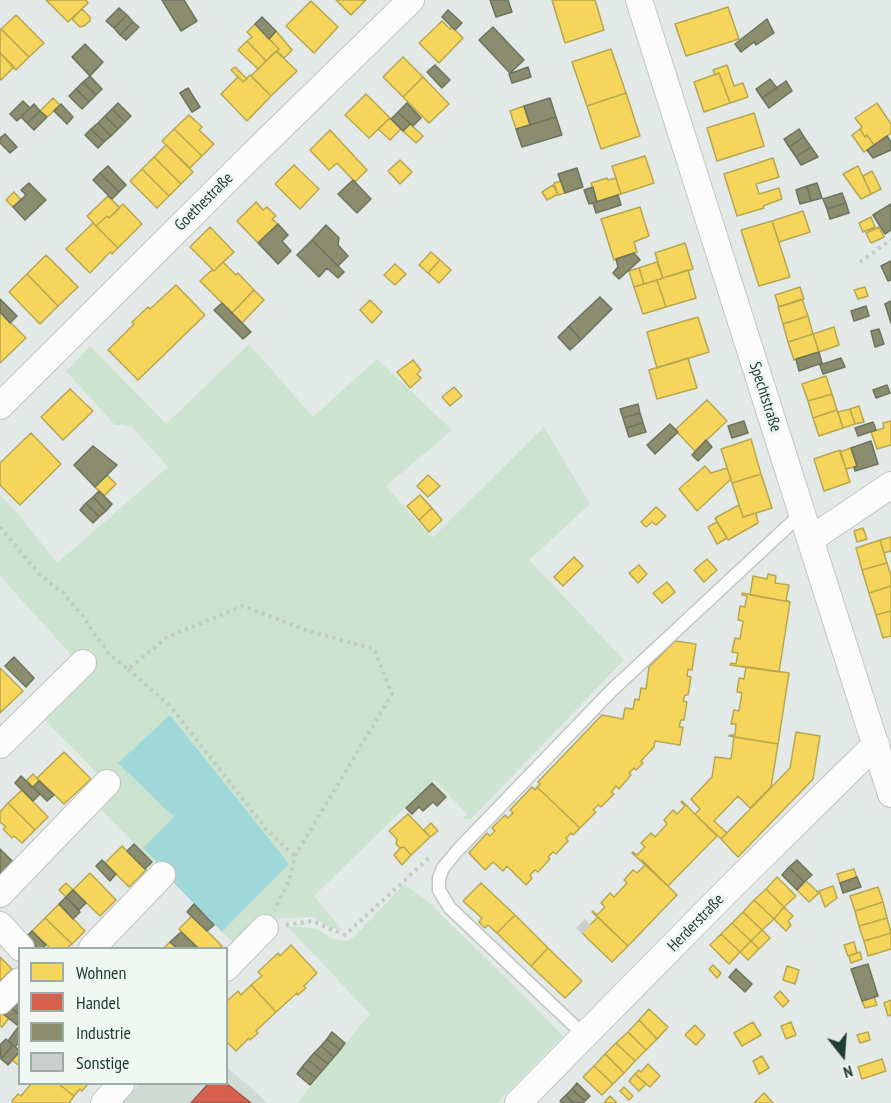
<!DOCTYPE html>
<html>
<head>
<meta charset="utf-8">
<style>
	body { margin:0 }
	#map { position:relative; width:891px; height:1103px; overflow:hidden; background:#e3e9e6; font-family:"PT Sans Narrow",sans-serif }
	canvas { display:block }
	.legend { position:absolute; left:18px; top:947px; width:210px; height:138px; box-sizing:border-box; background:#f0f8f3; border:2px solid #9dada6; margin:0; padding:8px 10px; list-style:none; font-size:18px; color:#203d32 }
	.legend li { display:flex; align-items:center; gap:12px; height:30px }
	.legend b { width:30px; border:2px solid #9dada6 }
	.north { position:absolute; left:813px; top:1025px; width:60px; height:60px; -webkit-text-stroke:4px #f0f8f3; paint-order:stroke; rotate:163deg; font-size:16px; font-weight:700; line-height:24px; text-align:center; color:#203d32 }
	.north::after { content:''; display:block; margin:auto; width:21px; height:27px; background:#203d32; clip-path:polygon(50% 0,100% 100%,50% 72%,0 100%) }
</style>
</head>
<body>
<div id="map">
<canvas width="891" height="1103"></canvas>
<ul class="legend">
<li><b style="height:16px;background:#f6d55c"></b>Wohnen</li>
<li><b style="height:16px;background:#d6604d"></b>Handel</li>
<li><b style="height:16px;background:#8c8c6e"></b>Industrie</li>
<li><b style="height:16px;background:#cad0cd"></b>Sonstige</li>
</ul>
<div class="north">N</div>
</div>
<script>
const ctx = document.querySelector('canvas').getContext('2d');
ctx.lineJoin = 'round';
function fill(path, color) {
  ctx.fillStyle = color;
  ctx.fill(path, 'evenodd');
}
function toPath(rows) {
  const path = new Path2D();
  for (const r of rows) {
    path.moveTo(r[0], r[1]);
    for (let i = 2; i < r.length; i += 2) path.lineTo(r[i], r[i + 1]);
  }
  return path;
}
function strokePath(path, color, width, dash) {
  ctx.strokeStyle = color;
  ctx.lineWidth = width;
  ctx.lineCap = dash ? 'butt' : 'round';
  ctx.setLineDash(dash || []);
  ctx.stroke(path);
}
function label(font, color, halo, rows, align = 'center') {
  ctx.font = font + ' "PT Sans Narrow",sans-serif';
  ctx.lineWidth = 6;
  ctx.setLineDash([]);
  ctx.textBaseline = 'middle';
  ctx.strokeStyle = halo;
  ctx.fillStyle = color;
  for (const [text, x, y, turn = 0] of rows) {
    ctx.save();
    ctx.translate(x, y);
    ctx.rotate((+turn || 0) * Math.PI / 180);
    ctx.textAlign = isNaN(turn) ? turn : align;
    if (halo) ctx.strokeText(text, 0, 0);
    ctx.fillText(text, 0, 0);
    ctx.restore();
  }
}
const built = toPath([
	[227,1067,268,1103,122,1103,139,1084,226,1084]
]);
const green = toPath([
	[249,344,313,417,377,359,452,430,386,486,432,538,544,427,590,504,529,560,624,660,471,819,462,819,467,814,434,779,314,896,343,931,325,925,314,917,283,918,270,922,238,947,222,932,289,864,175,817,160,865,158,867,97,806,101,777,41,716,93,650,90,648,86,653,75,659,0,576,0,495,19,515,57,563,168,467,132,427,123,425,115,425,66,371,90,346,166,424],
	[404,884,426,900,512,984,563,1036,497,1103,297,1103,370,1014,290,929,285,927,280,928,251,959,274,929,285,927,300,927,317,929,331,938,344,941,350,940,356,935]
]);
const water = toPath([
	[170,715,289,864,222,932,170,879,160,865,143,848,174,817,118,763]
]);
const homes = toPath([
	[46,0,86,0,88,3,68,22,46,0],
	[336,0,366,0,351,15,336,0],
	[552,0,595,0,604,30,565,43,552,0],
	[311,1,338,27,314,53,286,26,311,1],
	[728,7,739,39,686,56,675,24,728,7],
	[82,9,90,17,90,21,84,26,80,27,72,19,82,9],
	[16,15,44,43,29,57,1,29,16,15],
	[442,21,450,29,452,27,463,38,439,63,419,43,442,21],
	[255,24,279,49,266,61,247,41,252,37,247,32,255,24],
	[1,29,29,57,16,70,0,53,0,30,1,29],
	[276,31,292,50,284,58,277,51,279,49,269,39,276,31],
	[247,41,266,61,258,69,238,50,247,41],
	[611,49,626,93,587,106,572,62,611,49],
	[276,51,297,71,271,96,251,76,276,51],
	[0,53,14,67,1,80,0,78,0,53],
	[403,57,423,77,403,97,383,77,403,57],
	[727,65,734,86,743,83,748,97,730,103,719,73,715,75,713,70,727,65],
	[235,67,247,79,243,82,231,70,235,67],
	[719,73,730,103,704,112,694,82,719,73],
	[250,75,271,96,247,121,221,94,238,77,243,82,250,75],
	[423,77,449,104,429,123,403,97,423,77],
	[626,93,640,136,601,149,587,106,626,93],
	[366,94,390,118,369,138,345,115,366,94],
	[53,98,60,105,47,117,40,111,53,98],
	[877,103,891,124,891,133,874,145,867,135,865,137,860,129,862,127,855,118,877,103],
	[524,106,530,125,516,129,510,111,524,106],
	[754,113,764,146,717,161,707,128,754,113],
	[189,115,202,127,199,130,214,144,202,156,174,129,189,115],
	[390,118,401,129,390,140,378,129,390,118],
	[410,124,423,136,416,143,403,131,410,124],
	[174,129,202,156,190,168,162,141,174,129],
	[860,129,865,137,867,135,874,145,864,152,852,135,860,129],
	[330,130,367,170,355,182,337,163,329,170,310,150,330,130],
	[166,145,193,172,181,184,154,157,166,145],
	[645,156,654,183,621,194,612,166,645,156],
	[154,157,181,184,169,196,142,169,154,157],
	[773,158,779,177,756,184,759,194,779,188,782,199,763,206,764,208,737,216,724,174,773,158],
	[400,160,412,172,400,184,388,171,400,160],
	[294,165,319,189,300,209,275,184,294,165],
	[858,166,871,194,861,199,843,174,858,166],
	[142,169,169,196,157,208,130,181,142,169],
	[872,171,881,189,871,194,863,176,872,171],
	[607,178,608,180,616,178,621,194,597,202,591,183,607,178],
	[561,181,565,193,558,195,554,183,561,181],
	[553,185,558,194,547,200,542,192,553,185],
	[14,192,21,200,13,207,6,200,14,192],
	[108,196,120,208,109,218,107,216,96,226,87,216,108,196],
	[256,202,263,210,267,207,276,216,272,219,278,224,258,243,237,221,256,202],
	[123,204,142,224,118,248,96,226,107,216,109,218,123,204],
	[640,207,649,236,634,242,637,252,614,260,601,219,640,207],
	[803,211,810,232,779,242,772,221,803,211],
	[871,217,875,227,863,232,859,223,871,217],
	[772,221,790,277,759,286,741,230,772,221],
	[93,223,118,248,112,254,110,252,90,273,66,249,93,223],
	[210,227,234,252,214,271,190,247,210,227],
	[879,227,884,237,871,243,866,233,879,227],
	[685,243,693,269,663,278,655,253,685,243],
	[431,252,440,260,428,273,419,265,431,252],
	[46,255,78,287,58,306,27,274,46,255],
	[440,260,451,270,439,283,428,273,440,260],
	[223,262,236,275,238,273,254,290,232,313,200,281,212,270,214,271,223,262],
	[657,262,663,278,644,284,639,268,657,262],
	[395,264,406,274,395,285,384,275,395,264],
	[639,268,644,284,634,287,629,271,639,268],
	[688,270,696,298,666,307,657,280,688,270],
	[27,274,58,306,40,324,9,292,27,274],
	[657,280,666,307,643,314,634,287,657,280],
	[176,285,205,315,138,380,108,350,134,324,132,322,148,307,150,309,176,285],
	[800,287,804,299,779,307,775,295,800,287],
	[865,287,868,296,858,299,854,290,865,287],
	[254,290,264,300,242,323,232,313,254,290],
	[802,299,808,316,783,324,778,307,802,299],
	[370,300,382,312,372,323,360,310,370,300],
	[1,313,26,338,0,363,0,314,1,313],
	[808,316,813,334,788,342,783,324,808,316],
	[698,317,709,352,657,368,647,332,698,317],
	[834,327,839,345,819,352,813,334,834,327],
	[813,334,819,352,794,360,788,342,813,334],
	[688,358,697,388,657,399,649,370,688,358],
	[413,360,421,370,417,374,421,378,410,388,397,372,413,360],
	[826,376,832,394,808,401,802,384,826,376],
	[454,387,462,396,450,406,442,397,454,387],
	[70,389,93,411,63,440,41,417,70,389],
	[832,394,837,410,813,418,808,401,832,394],
	[707,400,727,421,695,451,675,430,707,400],
	[859,406,864,422,855,424,850,409,859,406],
	[850,409,855,424,843,428,838,412,850,409],
	[837,410,843,428,819,436,813,418,837,410],
	[891,421,891,445,877,449,871,432,884,428,883,423,891,421],
	[31,433,61,464,20,505,0,485,0,463,31,433],
	[751,439,761,474,732,483,721,449,751,439],
	[851,448,857,466,846,469,840,452,851,448],
	[840,450,850,482,824,491,814,459,840,450],
	[705,466,711,473,727,468,731,479,697,511,679,489,705,466],
	[761,474,772,508,743,517,732,483,761,474],
	[107,475,116,484,104,496,95,487,107,475],
	[428,475,440,486,428,497,417,486,428,475],
	[420,495,432,508,419,520,407,506,420,495],
	[739,505,743,517,756,513,758,523,728,540,715,518,739,505],
	[656,507,666,516,656,525,652,522,646,527,641,522,656,507],
	[432,508,442,520,429,532,419,520,432,508],
	[717,522,727,538,717,544,708,527,717,522],
	[863,528,867,539,857,542,854,531,863,528],
	[891,537,891,551,884,553,880,540,891,537],
	[880,540,887,563,862,570,856,548,880,540],
	[574,557,583,566,563,586,554,577,574,557],
	[707,559,717,570,704,582,694,570,707,559],
	[887,563,891,576,891,586,869,593,862,570,887,563],
	[639,565,647,574,638,583,629,573,639,565],
	[768,574,776,576,775,583,789,585,786,600,790,602,750,595,753,576,767,579,768,574],
	[667,582,675,592,662,603,653,593,667,582],
	[891,586,891,611,876,615,869,593,891,586],
	[742,593,790,602,779,672,730,665,731,663,736,664,738,653,732,652,735,638,740,639,743,621,738,620,740,606,745,607,747,596,742,595,742,593],
	[891,611,891,636,883,638,876,615,891,611],
	[675,641,696,644,692,670,688,669,687,676,691,677,688,695,685,695,683,701,687,702,684,720,681,720,679,727,683,727,680,745,655,741,654,747,641,761,643,763,636,770,634,768,629,773,631,775,619,789,616,786,611,792,614,794,601,807,598,805,593,810,596,812,580,828,537,787,540,784,538,782,602,715,623,719,625,708,633,709,635,699,639,700,641,688,646,689,649,667,675,641],
	[741,666,789,673,778,744,729,736,730,735,735,735,736,724,731,724,734,710,739,711,742,693,737,692,739,678,744,679,746,667,741,666],
	[0,668,23,691,0,713,0,668],
	[796,732,820,736,813,779,738,857,721,839,790,768,796,732],
	[734,737,778,744,771,787,750,808,738,796,714,821,727,833,721,839,695,814,700,809,691,799,712,777,715,757,731,759,734,737],
	[64,752,91,779,64,804,37,778,64,752],
	[33,774,39,781,33,787,26,781,33,774],
	[532,787,535,790,537,787,580,828,573,835,571,833,566,838,568,841,556,854,553,852,548,857,550,859,538,872,535,870,530,875,532,878,526,885,507,866,503,871,493,862,485,870,469,853,487,833,490,836,495,831,492,828,505,815,508,818,513,813,510,810,532,787],
	[22,790,48,817,35,830,8,803,22,790],
	[682,801,717,836,668,886,632,853,633,852,637,855,645,847,641,843,651,833,655,837,667,824,664,820,673,810,677,814,685,806,681,802,682,801],
	[8,803,35,830,22,843,14,836,12,838,3,829,6,827,0,822,0,812,8,803],
	[408,814,430,837,411,855,404,847,400,848,396,844,397,839,389,831,408,814],
	[431,823,438,831,430,837,424,830,431,823],
	[122,846,146,870,129,887,105,863,122,846],
	[404,847,411,855,402,865,394,855,400,848,404,847],
	[642,860,677,895,628,946,592,912,593,911,597,915,605,907,601,903,610,893,614,897,627,883,624,880,633,870,637,873,645,865,642,860],
	[854,869,857,878,840,883,837,874,854,869],
	[90,873,116,900,100,916,73,890,90,873],
	[777,877,796,896,784,907,766,889,777,877],
	[806,881,819,893,809,902,797,890,806,881],
	[66,883,73,890,66,897,59,890,66,883],
	[481,883,515,915,497,933,488,925,485,928,479,922,482,918,463,901,481,883],
	[833,886,837,898,825,907,819,891,833,886],
	[878,887,883,902,855,911,850,896,878,887],
	[766,889,784,907,774,919,754,900,766,889],
	[754,900,774,919,762,930,743,912,754,900],
	[883,902,887,918,859,926,855,911,883,902],
	[59,904,85,931,72,944,45,918,59,904],
	[784,907,793,916,788,921,791,925,786,931,774,919,784,907],
	[743,912,762,930,751,941,732,923,743,912],
	[515,915,548,948,531,966,497,933,515,915],
	[192,916,222,946,219,948,198,948,179,929,192,916],
	[598,917,628,946,612,962,582,933,598,917],
	[45,918,72,944,67,948,50,948,32,931,45,918],
	[887,918,891,933,864,941,859,926,887,918],
	[732,923,751,941,740,952,721,934,732,923],
	[762,930,770,938,759,949,751,941,762,930],
	[891,933,891,949,868,956,864,941,891,933],
	[721,934,740,952,729,964,710,945,721,934],
	[751,941,759,949,748,960,740,952,751,941],
	[170,942,177,948,164,948,170,942],
	[854,942,857,953,848,956,844,945,854,942],
	[291,945,317,973,304,986,306,988,298,995,297,993,276,1012,251,985,262,976,258,972,278,953,280,956,291,945],
	[548,948,582,981,565,998,531,966,548,948],
	[860,952,862,959,851,963,849,956,860,952],
	[0,957,12,969,0,981,0,957],
	[713,965,721,973,717,978,709,969,713,965],
	[787,966,799,970,795,984,783,980,787,966],
	[251,985,276,1012,256,1031,258,1033,250,1040,249,1038,236,1051,226,1041,226,1002,238,991,241,995,251,985],
	[780,991,789,1001,783,1007,774,997,780,991],
	[874,997,877,1005,865,1008,862,1001,874,997],
	[891,1000,891,1015,888,1016,884,1003,891,1000],
	[649,1009,668,1027,657,1039,639,1020,649,1009],
	[2,1013,9,1018,2,1027,0,1026,0,1016,2,1013],
	[639,1020,657,1039,646,1050,628,1032,639,1020],
	[753,1022,761,1035,742,1046,734,1033,753,1022],
	[791,1022,796,1035,786,1039,781,1026,791,1022],
	[695,1025,705,1035,696,1045,685,1035,695,1025],
	[628,1032,646,1050,635,1061,616,1043,628,1032],
	[868,1032,870,1040,860,1043,857,1035,868,1032],
	[616,1043,635,1061,624,1073,605,1054,616,1043],
	[19,1052,20,1064,18,1065,12,1060,19,1052],
	[605,1054,624,1073,613,1084,594,1066,605,1054],
	[762,1056,769,1068,759,1074,753,1061,762,1056],
	[882,1059,886,1071,862,1079,858,1067,882,1059],
	[648,1064,660,1076,650,1087,635,1074,639,1070,641,1072,648,1064],
	[594,1066,613,1084,602,1095,583,1077,594,1066],
	[635,1074,646,1084,639,1091,629,1081,635,1074],
	[31,1084,59,1084,74,1096,69,1103,14,1103,12,1101,18,1094,21,1096,31,1084],
	[59,1084,88,1084,82,1091,80,1089,74,1096,59,1084],
	[624,1087,633,1096,629,1100,620,1091,624,1087],
	[764,1093,773,1103,754,1103,764,1093],
	[610,1096,617,1103,604,1103,610,1096]
]);
const shops = toPath([
	[226,1083,251,1103,191,1103,208,1084,226,1083]
]);
const industry = toPath([
	[162,0,184,0,197,21,181,31,162,0],
	[490,0,508,0,512,12,496,17,490,0],
	[119,8,127,15,114,28,106,21,119,8],
	[448,10,462,23,455,30,442,17,448,10],
	[127,15,133,22,120,35,114,28,127,15],
	[262,17,276,31,269,39,255,24,262,17],
	[767,19,774,33,756,45,754,42,741,52,735,44,767,19],
	[133,22,139,27,126,40,120,35,133,22],
	[493,27,524,60,510,73,479,40,493,27],
	[85,44,103,62,90,76,72,57,85,44],
	[435,65,450,80,442,88,427,72,435,65],
	[528,67,531,77,512,83,509,74,528,67],
	[90,76,102,89,96,95,83,82,90,76],
	[770,79,777,88,762,98,756,89,770,79],
	[786,81,792,91,769,108,762,98,786,81],
	[83,82,96,95,89,102,76,89,83,82],
	[188,88,200,107,192,112,180,93,188,88],
	[76,89,89,102,82,109,69,96,76,89],
	[550,98,556,117,530,125,524,106,550,98],
	[23,101,30,108,17,121,10,114,23,101],
	[118,103,131,116,125,122,112,109,118,103],
	[407,103,421,118,413,126,398,112,407,103],
	[34,104,40,111,27,123,21,117,34,104],
	[61,104,73,117,67,124,54,111,61,104],
	[112,109,125,122,118,129,105,116,112,109],
	[40,111,47,117,34,130,27,123,40,111],
	[398,112,410,124,403,131,391,119,398,112],
	[105,116,118,129,111,136,98,123,105,116],
	[556,117,562,135,522,147,516,129,556,117],
	[98,123,111,136,104,142,91,129,98,123],
	[91,129,104,142,98,148,85,135,91,129],
	[799,129,804,137,789,147,784,139,799,129],
	[5,134,17,147,10,153,0,143,0,138,5,134],
	[887,136,891,142,891,150,873,158,867,150,887,136],
	[804,137,811,147,796,157,789,147,804,137],
	[811,147,818,157,801,165,796,157,811,147],
	[108,166,126,185,119,192,100,173,108,166],
	[577,168,583,187,565,193,558,174,577,168],
	[100,173,119,192,112,199,93,180,100,173],
	[353,180,371,199,357,213,338,194,353,180],
	[29,183,46,200,25,220,13,207,26,195,21,190,29,183],
	[817,183,822,198,811,201,807,186,817,183],
	[807,186,811,201,800,204,796,190,807,186],
	[593,187,597,202,589,204,584,190,593,187],
	[842,193,846,203,827,209,823,199,842,193],
	[618,195,621,205,596,213,593,203,618,195],
	[846,203,849,213,830,219,827,209,846,203],
	[891,204,891,230,885,234,873,215,891,204],
	[278,224,288,235,282,241,291,251,278,264,258,243,278,224],
	[326,225,339,238,338,245,348,256,338,266,312,240,326,225],
	[312,240,344,272,338,278,327,268,319,277,297,255,312,240],
	[634,253,640,260,619,279,613,273,618,267,616,259,634,253],
	[891,261,891,280,888,281,881,266,891,261],
	[600,297,612,309,581,340,569,326,600,297],
	[0,299,17,316,10,323,0,312,0,299],
	[891,301,891,323,885,304,891,301],
	[222,303,251,332,243,339,214,310,222,303],
	[866,306,869,316,854,321,851,311,866,306],
	[569,326,581,340,570,350,558,337,569,326],
	[879,329,884,344,875,347,871,331,879,329],
	[819,352,822,363,799,371,796,359,819,352],
	[841,358,845,367,823,374,820,365,841,358],
	[887,385,890,393,876,398,873,390,887,385],
	[638,404,640,413,623,418,620,409,638,404],
	[640,413,643,423,626,428,623,418,640,413],
	[744,421,748,433,732,438,728,426,744,421],
	[873,422,876,430,858,436,855,428,873,422],
	[643,423,646,432,629,437,626,428,643,423],
	[670,424,678,432,655,454,647,445,670,424],
	[706,440,712,447,698,461,692,455,706,440],
	[871,441,878,464,855,471,854,467,857,466,851,448,871,441],
	[93,446,117,465,95,487,74,465,93,446],
	[99,491,112,504,106,511,93,497,99,491],
	[93,497,106,511,99,517,86,503,93,497],
	[86,503,99,517,93,523,80,510,86,503],
	[14,657,34,678,26,687,5,666,14,657],
	[21,776,40,794,33,801,15,783,21,776],
	[39,781,54,795,47,801,33,787,39,781],
	[432,783,446,797,437,806,433,802,423,811,419,807,412,814,406,808,432,783],
	[134,844,152,862,145,869,127,851,134,844],
	[0,849,13,862,0,875,0,849],
	[102,860,116,874,110,881,96,866,102,860],
	[797,860,812,875,804,882,789,867,797,860],
	[789,867,804,882,797,890,782,875,789,867],
	[857,877,861,887,843,893,840,883,857,877],
	[73,890,86,903,79,910,66,897,73,890],
	[66,897,80,912,73,919,59,904,66,897],
	[194,904,214,925,207,931,187,912,194,904],
	[32,931,46,945,42,948,37,948,26,937,32,931],
	[181,932,198,948,177,948,170,942,181,932],
	[868,964,878,996,862,1001,851,969,868,964],
	[736,969,752,984,745,992,729,977,736,969],
	[15,1000,20,1003,20,1015,9,1006,15,1000],
	[8,1006,20,1015,20,1021,17,1025,2,1013,8,1006],
	[19,1026,20,1041,15,1047,8,1041,19,1026],
	[332,1032,345,1043,340,1050,327,1039,332,1032],
	[6,1039,13,1045,1,1059,0,1045,6,1039],
	[327,1039,340,1050,334,1057,321,1046,327,1039],
	[13,1045,20,1051,8,1065,1,1059,13,1045],
	[321,1046,334,1057,328,1064,314,1053,321,1046],
	[314,1053,328,1064,322,1071,308,1060,314,1053],
	[308,1060,322,1071,316,1078,302,1067,308,1060],
	[302,1067,316,1078,310,1085,297,1074,302,1067],
	[577,1083,590,1096,585,1101,572,1089,577,1083],
	[572,1089,585,1101,583,1103,574,1103,566,1095,572,1089],
	[566,1095,574,1103,562,1103,560,1101,566,1095]
]);
const building = toPath([
	[585,920,590,925,582,933,577,928,585,920]
]);
const path = toPath([
	[860,262,891,240],
	[0,527,39,574,64,594,83,616,95,635,111,656,128,669,167,637,243,606,308,631,374,649,392,694,295,856,289,881,274,910],
	[128,669,171,707,266,829,295,856],
	[286,925,312,921,345,935,429,858]
]);
const lane = toPath([
	[585,1036,450,908,439,890,439,878,443,868,457,851,611,691,802,513]
]);
const street = toPath([
	[639,0,891,794],
	[0,406,244,163,411,0],
	[811,539,891,485],
	[0,745,83,663],
	[0,894,107,783],
	[0,925,21,948],
	[92,948,162,875],
	[226,968,265,928],
	[0,1001,20,981],
	[104,1103,121,1084],
	[518,1103,726,892,876,744]
]);
const streetNames = [
	["Goethestraße",204,202,-45],
	["Spechtstraße",765,397,72],
	["Herderstraße",696,923,-46]
];
fill(built, '#d0dbd5');
fill(green, '#cbe3cf');
fill(water, '#a0d8da');
fill(homes, '#f6d55c');
strokePath(homes, '#b6a74f', 1.5);
fill(shops, '#d6604d');
strokePath(shops, '#9f5645', 1.5);
fill(industry, '#8c8c6e');
strokePath(industry, '#6c745c', 1.5);
fill(building, '#cad0cd');
strokePath(building, '#cbd2cf', 1.5);
strokePath(lane, '#c0c6c3', 15);
strokePath(street, '#c0c6c3', 28);
strokePath(path, '#c0c9c4', 4, [3, 4.5]);
strokePath(lane, '#fbfcfb', 12);
strokePath(street, '#fbfcfb', 26);
label('16px', '#203d32', '#f0f8f3', streetNames);
</script>
</body>
</html>
